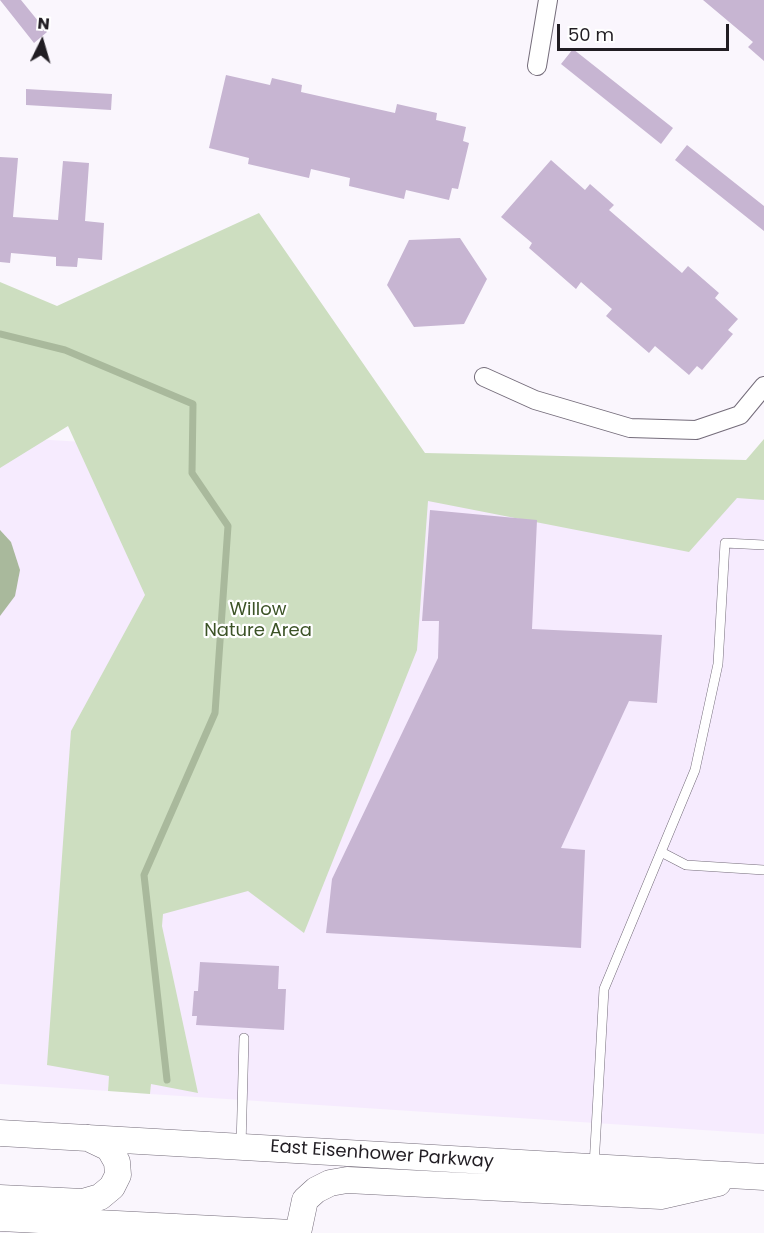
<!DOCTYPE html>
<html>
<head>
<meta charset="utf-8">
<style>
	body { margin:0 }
	#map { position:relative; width:764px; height:1233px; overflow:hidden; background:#faf6fd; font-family:Poppins,sans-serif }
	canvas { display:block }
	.north { position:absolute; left:12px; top:12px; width:60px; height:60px; -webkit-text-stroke:4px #fff; paint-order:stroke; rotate:5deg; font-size:16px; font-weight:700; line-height:24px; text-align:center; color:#211d23 }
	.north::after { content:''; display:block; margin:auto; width:21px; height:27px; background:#211d23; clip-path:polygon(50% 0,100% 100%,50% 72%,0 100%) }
	.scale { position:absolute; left:557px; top:24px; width:172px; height:27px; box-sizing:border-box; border:3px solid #211d23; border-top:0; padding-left:8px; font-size:18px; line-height:21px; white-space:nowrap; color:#211d23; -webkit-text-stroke:4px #fff; paint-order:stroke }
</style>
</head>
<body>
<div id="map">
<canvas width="764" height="1233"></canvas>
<div class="north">N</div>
<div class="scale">50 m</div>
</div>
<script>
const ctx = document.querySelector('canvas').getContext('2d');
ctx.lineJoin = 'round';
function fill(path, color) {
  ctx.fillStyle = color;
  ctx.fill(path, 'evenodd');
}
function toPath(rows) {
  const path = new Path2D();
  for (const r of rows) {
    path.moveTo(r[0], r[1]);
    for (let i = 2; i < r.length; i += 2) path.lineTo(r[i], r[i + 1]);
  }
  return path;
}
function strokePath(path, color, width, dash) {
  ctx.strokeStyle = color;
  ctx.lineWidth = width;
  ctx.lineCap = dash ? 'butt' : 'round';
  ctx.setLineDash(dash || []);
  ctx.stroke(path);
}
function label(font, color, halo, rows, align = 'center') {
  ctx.font = font + ' Poppins,sans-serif';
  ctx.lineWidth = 4.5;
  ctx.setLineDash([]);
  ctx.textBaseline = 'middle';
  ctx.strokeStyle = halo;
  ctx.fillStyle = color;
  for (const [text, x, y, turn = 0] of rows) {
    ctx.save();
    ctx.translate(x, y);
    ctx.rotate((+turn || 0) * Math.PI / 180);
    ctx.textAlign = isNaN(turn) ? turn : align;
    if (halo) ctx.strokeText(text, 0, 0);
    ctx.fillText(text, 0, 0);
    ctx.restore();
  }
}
const built = toPath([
	[0,437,167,447,108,1091,0,1084],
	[380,462,764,489,764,1134,150,1094,172,778]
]);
const green = toPath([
	[259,213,425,453,746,460,764,439,764,500,737,498,689,552,428,501,417,650,304,933,248,891,163,914,162,926,198,1093,151,1084,150,1094,108,1091,109,1076,47,1065,71,731,145,595,68,426,0,468,0,282,57,306]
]);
const water = toPath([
	[0,530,11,542,20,570,15,596,0,616]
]);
const stream = toPath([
	[0,334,65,350,193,404,192,473,228,526,215,713,144,875,167,1080]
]);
const building = toPath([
	[0,0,21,0,47,32,34,43],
	[703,0,764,0,764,61,748,47,753,42],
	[573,49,673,128,661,144,561,64],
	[226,75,270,85,272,78,302,85,301,92,395,113,397,104,437,113,436,120,466,127,463,141,469,143,458,189,452,188,449,200,406,190,404,199,349,186,350,178,311,169,309,178,248,164,249,158,209,148],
	[26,89,112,94,111,110,26,105],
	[687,145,764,206,764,231,675,160],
	[0,157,18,158,13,217,58,220,63,161,89,163,85,221,104,223,102,260,78,258,77,267,56,266,56,257,11,253,10,263,0,262],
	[551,160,585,190,590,184,614,205,609,210,682,273,688,266,719,293,715,298,738,319,728,330,733,334,702,370,697,366,689,375,655,346,649,353,606,316,612,309,581,282,576,289,529,248,532,243,501,217],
	[460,238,487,279,464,324,414,327,387,285,409,240],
	[430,510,537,520,532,629,662,635,657,703,629,701,561,848,585,850,581,948,326,933,332,879,438,658,439,621,422,621],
	[200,962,279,966,278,989,286,989,284,1030,196,1025,197,1016,192,1016,194,991,198,991]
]);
const service = toPath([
	[661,852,686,865,764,870],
	[241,1146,244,1038],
	[594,1166,604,989,695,770,718,664,725,543,764,545]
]);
const minor = toPath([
	[537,66,548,0],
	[484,377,535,400,630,428,696,430,740,415,764,386]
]);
const secondary = toPath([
	[0,1133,764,1177],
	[0,1198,83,1202,100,1197,112,1187,118,1175,117,1162,109,1148,88,1138],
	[0,1218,292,1233],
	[298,1233,305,1200,316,1190,330,1183,347,1180,661,1196,718,1183]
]);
const parkNames = [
	["Willow",258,610],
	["Nature Area",258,631]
];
const streetNames = [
	["East Eisenhower Parkway",382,1155,4]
];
fill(built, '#f6ebfe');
fill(green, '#cddec0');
fill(water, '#a9b99c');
strokePath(stream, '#a9b99c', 7);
fill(building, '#c7b5d2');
strokePath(service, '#746c7a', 10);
strokePath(minor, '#746c7a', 20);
strokePath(secondary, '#746c7a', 27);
strokePath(service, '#fff', 9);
strokePath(minor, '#fff', 18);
strokePath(secondary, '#fff', 26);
label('18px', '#3c5327', '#fff', parkNames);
label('18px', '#211d23', '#fff', streetNames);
</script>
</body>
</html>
